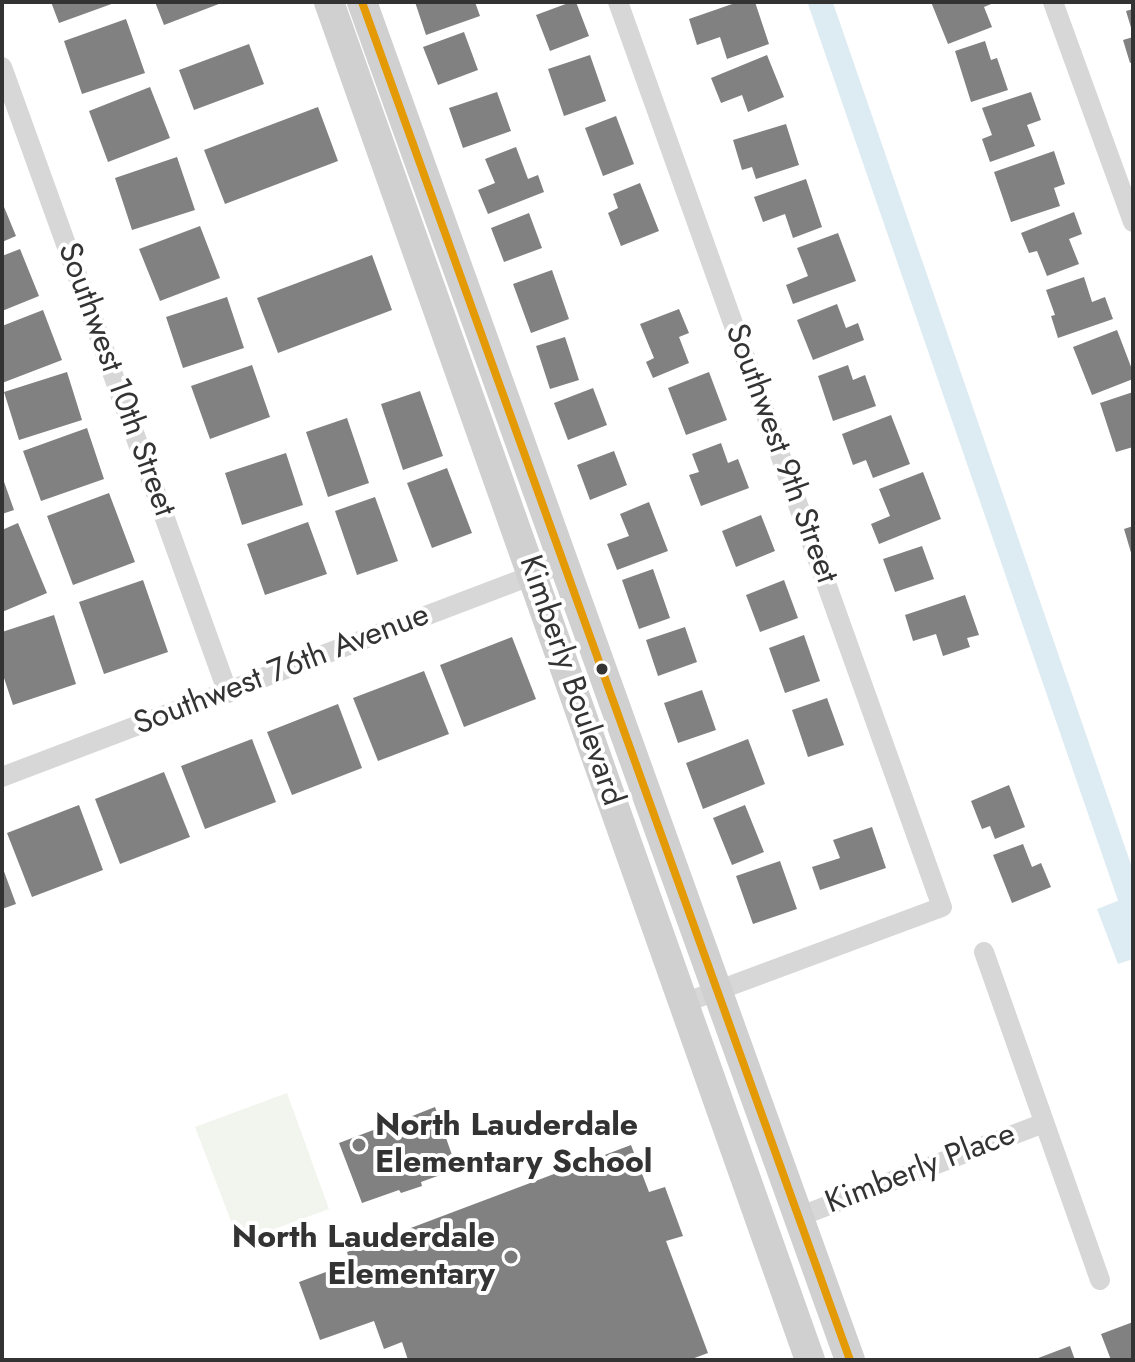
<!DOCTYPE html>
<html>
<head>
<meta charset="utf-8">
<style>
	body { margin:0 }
	#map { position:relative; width:1135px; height:1362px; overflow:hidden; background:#fff; font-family:Jost,sans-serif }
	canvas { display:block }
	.frame { position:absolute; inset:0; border:4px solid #333; pointer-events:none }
</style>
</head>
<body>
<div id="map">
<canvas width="1135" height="1362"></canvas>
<div class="frame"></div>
</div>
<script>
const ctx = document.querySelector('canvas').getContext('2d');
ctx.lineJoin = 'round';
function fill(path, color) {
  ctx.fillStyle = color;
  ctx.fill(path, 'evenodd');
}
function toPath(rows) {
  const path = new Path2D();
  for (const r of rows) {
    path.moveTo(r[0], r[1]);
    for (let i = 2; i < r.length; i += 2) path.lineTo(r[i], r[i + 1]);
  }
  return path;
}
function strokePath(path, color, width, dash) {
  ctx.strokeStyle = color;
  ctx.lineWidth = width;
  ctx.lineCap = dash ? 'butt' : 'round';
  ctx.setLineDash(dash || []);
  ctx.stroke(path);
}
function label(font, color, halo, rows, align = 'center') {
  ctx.font = font + ' Jost,sans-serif';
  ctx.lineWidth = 8;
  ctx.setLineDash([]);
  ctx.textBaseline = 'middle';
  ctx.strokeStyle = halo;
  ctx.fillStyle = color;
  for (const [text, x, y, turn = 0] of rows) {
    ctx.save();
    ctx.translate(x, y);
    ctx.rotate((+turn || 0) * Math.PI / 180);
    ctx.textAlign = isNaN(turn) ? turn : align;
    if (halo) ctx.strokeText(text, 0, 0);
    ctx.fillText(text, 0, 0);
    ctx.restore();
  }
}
const green = toPath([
	[287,1093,329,1209,239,1242,195,1127]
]);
const water = toPath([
	[1133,895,1133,959,1118,964,1097,909]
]);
const canal = toPath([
	[820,2,1133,907]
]);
const building = toPath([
	[51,2,117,2,59,23],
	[155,2,224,2,164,25],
	[415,2,475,2,480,16,426,35],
	[571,2,576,2,589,36,550,51,536,15],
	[738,2,755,2,769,44,727,59,720,37,697,45,689,19],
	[931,2,996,2,984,7,992,27,948,44],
	[1133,9,1133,31,1132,31,1126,11],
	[126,19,145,73,82,94,64,41],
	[464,32,478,70,438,85,423,47],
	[1133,37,1133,62,1130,63,1123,40],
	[985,41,991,60,997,58,1008,90,971,102,955,51],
	[249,44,264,84,194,110,179,70],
	[590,55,606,101,564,116,548,69],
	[767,55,784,97,748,112,742,95,721,103,711,78],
	[150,87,170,138,108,162,89,111],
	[497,92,511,131,463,148,449,108],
	[1031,92,1041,120,1027,125,1035,146,990,162,982,139,992,135,982,108],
	[318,107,338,161,225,204,204,150],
	[616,116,634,164,603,176,585,128],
	[786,124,799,165,756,179,752,167,742,170,733,140],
	[516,147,528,179,538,175,544,192,488,214,478,190,495,183,485,159],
	[1054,151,1065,184,1054,188,1060,206,1011,222,994,172],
	[177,157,195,210,132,230,115,178],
	[806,179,822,227,793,238,785,214,763,222,754,197],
	[640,183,659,231,621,246,608,213,618,208,613,194],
	[2,202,16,236,2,242],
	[1074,212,1082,234,1069,239,1079,264,1047,276,1037,251,1029,253,1021,233],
	[529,213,542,248,504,262,491,228],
	[200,226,220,278,160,301,139,249],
	[838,233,856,281,793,304,786,285,808,276,797,248],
	[20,249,39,296,2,311,2,256],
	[372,255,392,310,278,353,257,298],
	[552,270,569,319,531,333,513,284],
	[1084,277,1092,302,1105,297,1113,319,1058,338,1051,316,1055,315,1046,290],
	[227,297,244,348,183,368,166,317],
	[837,304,846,328,858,323,864,340,813,360,797,320],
	[679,309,689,333,679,337,689,363,653,378,646,362,654,358,640,324],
	[43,310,62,360,2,383,2,326],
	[1117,330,1133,372,1133,379,1092,395,1073,347],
	[565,337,579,380,550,389,536,346],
	[252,365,270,417,210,439,191,386],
	[848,365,853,380,865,375,876,406,833,421,818,376],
	[67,372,82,420,19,440,4,392],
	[709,372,727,420,686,435,668,388],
	[593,388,607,425,568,440,554,403],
	[420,391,443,456,403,470,381,404],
	[1133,392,1133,447,1116,452,1100,403],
	[891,415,910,464,873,478,866,460,853,465,842,434],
	[347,418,369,483,328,497,306,432],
	[87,428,104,479,41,501,23,451],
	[721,443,728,463,738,459,749,488,701,506,689,475,699,472,692,454],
	[614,451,627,485,590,500,577,465],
	[286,453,303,505,242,525,225,473],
	[447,468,472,533,432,548,407,483],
	[923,472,941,519,879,544,871,524,890,516,879,489],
	[2,476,14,510,2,514],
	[109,493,135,562,73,585,47,516],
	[375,497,398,561,357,575,335,511],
	[649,502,668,551,617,570,607,544,629,536,620,514],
	[761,515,775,551,736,567,722,531],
	[308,522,327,574,265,595,247,544],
	[18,523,47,593,2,612,2,530],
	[1133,526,1133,556,1132,556,1124,529],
	[922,546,934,579,895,592,883,559],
	[653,569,670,618,639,629,622,580],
	[143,580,168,652,104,674,79,602],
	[784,580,798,618,760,632,746,595],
	[965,595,979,635,967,638,970,647,943,656,936,634,913,641,905,615],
	[54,615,76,684,13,705,2,672,2,632],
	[685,627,697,662,658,676,646,640],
	[804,635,820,681,785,693,769,648],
	[512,637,536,699,464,727,440,665],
	[424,671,449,734,378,761,353,698],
	[702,690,716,730,678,743,664,703],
	[827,698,844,745,808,757,792,710],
	[338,704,362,768,292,795,267,732],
	[252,739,276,802,205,829,181,766],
	[748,739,765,784,703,809,686,763],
	[164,772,190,837,120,864,95,799],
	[1009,785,1025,827,995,839,990,826,982,829,971,801],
	[79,805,103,870,32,897,7,833],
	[745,805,764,852,732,865,713,818],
	[872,827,886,868,820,890,812,867,840,858,833,840],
	[1023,844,1032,867,1041,863,1051,887,1012,903,993,855],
	[780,861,797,909,753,924,736,876],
	[2,866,16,904,2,909],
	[435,1107,457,1169,421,1182,422,1186,401,1193,399,1190,362,1203,339,1143,376,1129,374,1124,395,1116,397,1122],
	[631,1145,649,1192,665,1187,683,1236,666,1241,708,1353,689,1360,408,1360,402,1342,384,1349,374,1321,320,1340,299,1282,350,1263,347,1252],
	[1133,1322,1133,1360,1111,1360,1101,1334],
	[1070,1346,1075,1360,1033,1360]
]);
const street = toPath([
	[618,2,942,907,684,1003],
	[1053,2,1133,222],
	[2,67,228,693],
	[2,777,562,564],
	[984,952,1100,1280],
	[798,1217,1044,1123]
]);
const secondary = toPath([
	[329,2,810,1360],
	[362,2,850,1360]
]);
const bus1 = toPath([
	[362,2,850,1360]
]);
const markers = [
	[602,669,7,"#333"],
	[359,1145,8,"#7a7a7a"],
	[511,1257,8,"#7a7a7a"]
];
const streetNames = [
	["Southwest 10th Street",115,380,70],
	["Southwest 9th Street",780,454,70],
	["Southwest 76th Avenue",282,671,-21],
	["Kimberly Boulevard",570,681,71],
	["Kimberly Place",921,1170,-21]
];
const poiNames = [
	["North Lauderdale",375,1127],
	["Elementary School",375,1164],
	["North Lauderdale",495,1239,"right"],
	["Elementary",495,1276,"right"]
];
fill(green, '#f1f5ed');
fill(water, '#ddebf3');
strokePath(canal, '#ddebf3', 24);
fill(building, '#818181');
strokePath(street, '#d7d7d7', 20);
strokePath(secondary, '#d0d0d0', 30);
strokePath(bus1, '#e39a05', 8);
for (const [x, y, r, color] of markers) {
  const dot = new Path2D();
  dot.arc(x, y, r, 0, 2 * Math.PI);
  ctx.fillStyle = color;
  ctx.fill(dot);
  strokePath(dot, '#fff', 3);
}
label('32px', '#333', '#fff', streetNames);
label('bold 32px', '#333', '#fff', poiNames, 'left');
</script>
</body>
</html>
